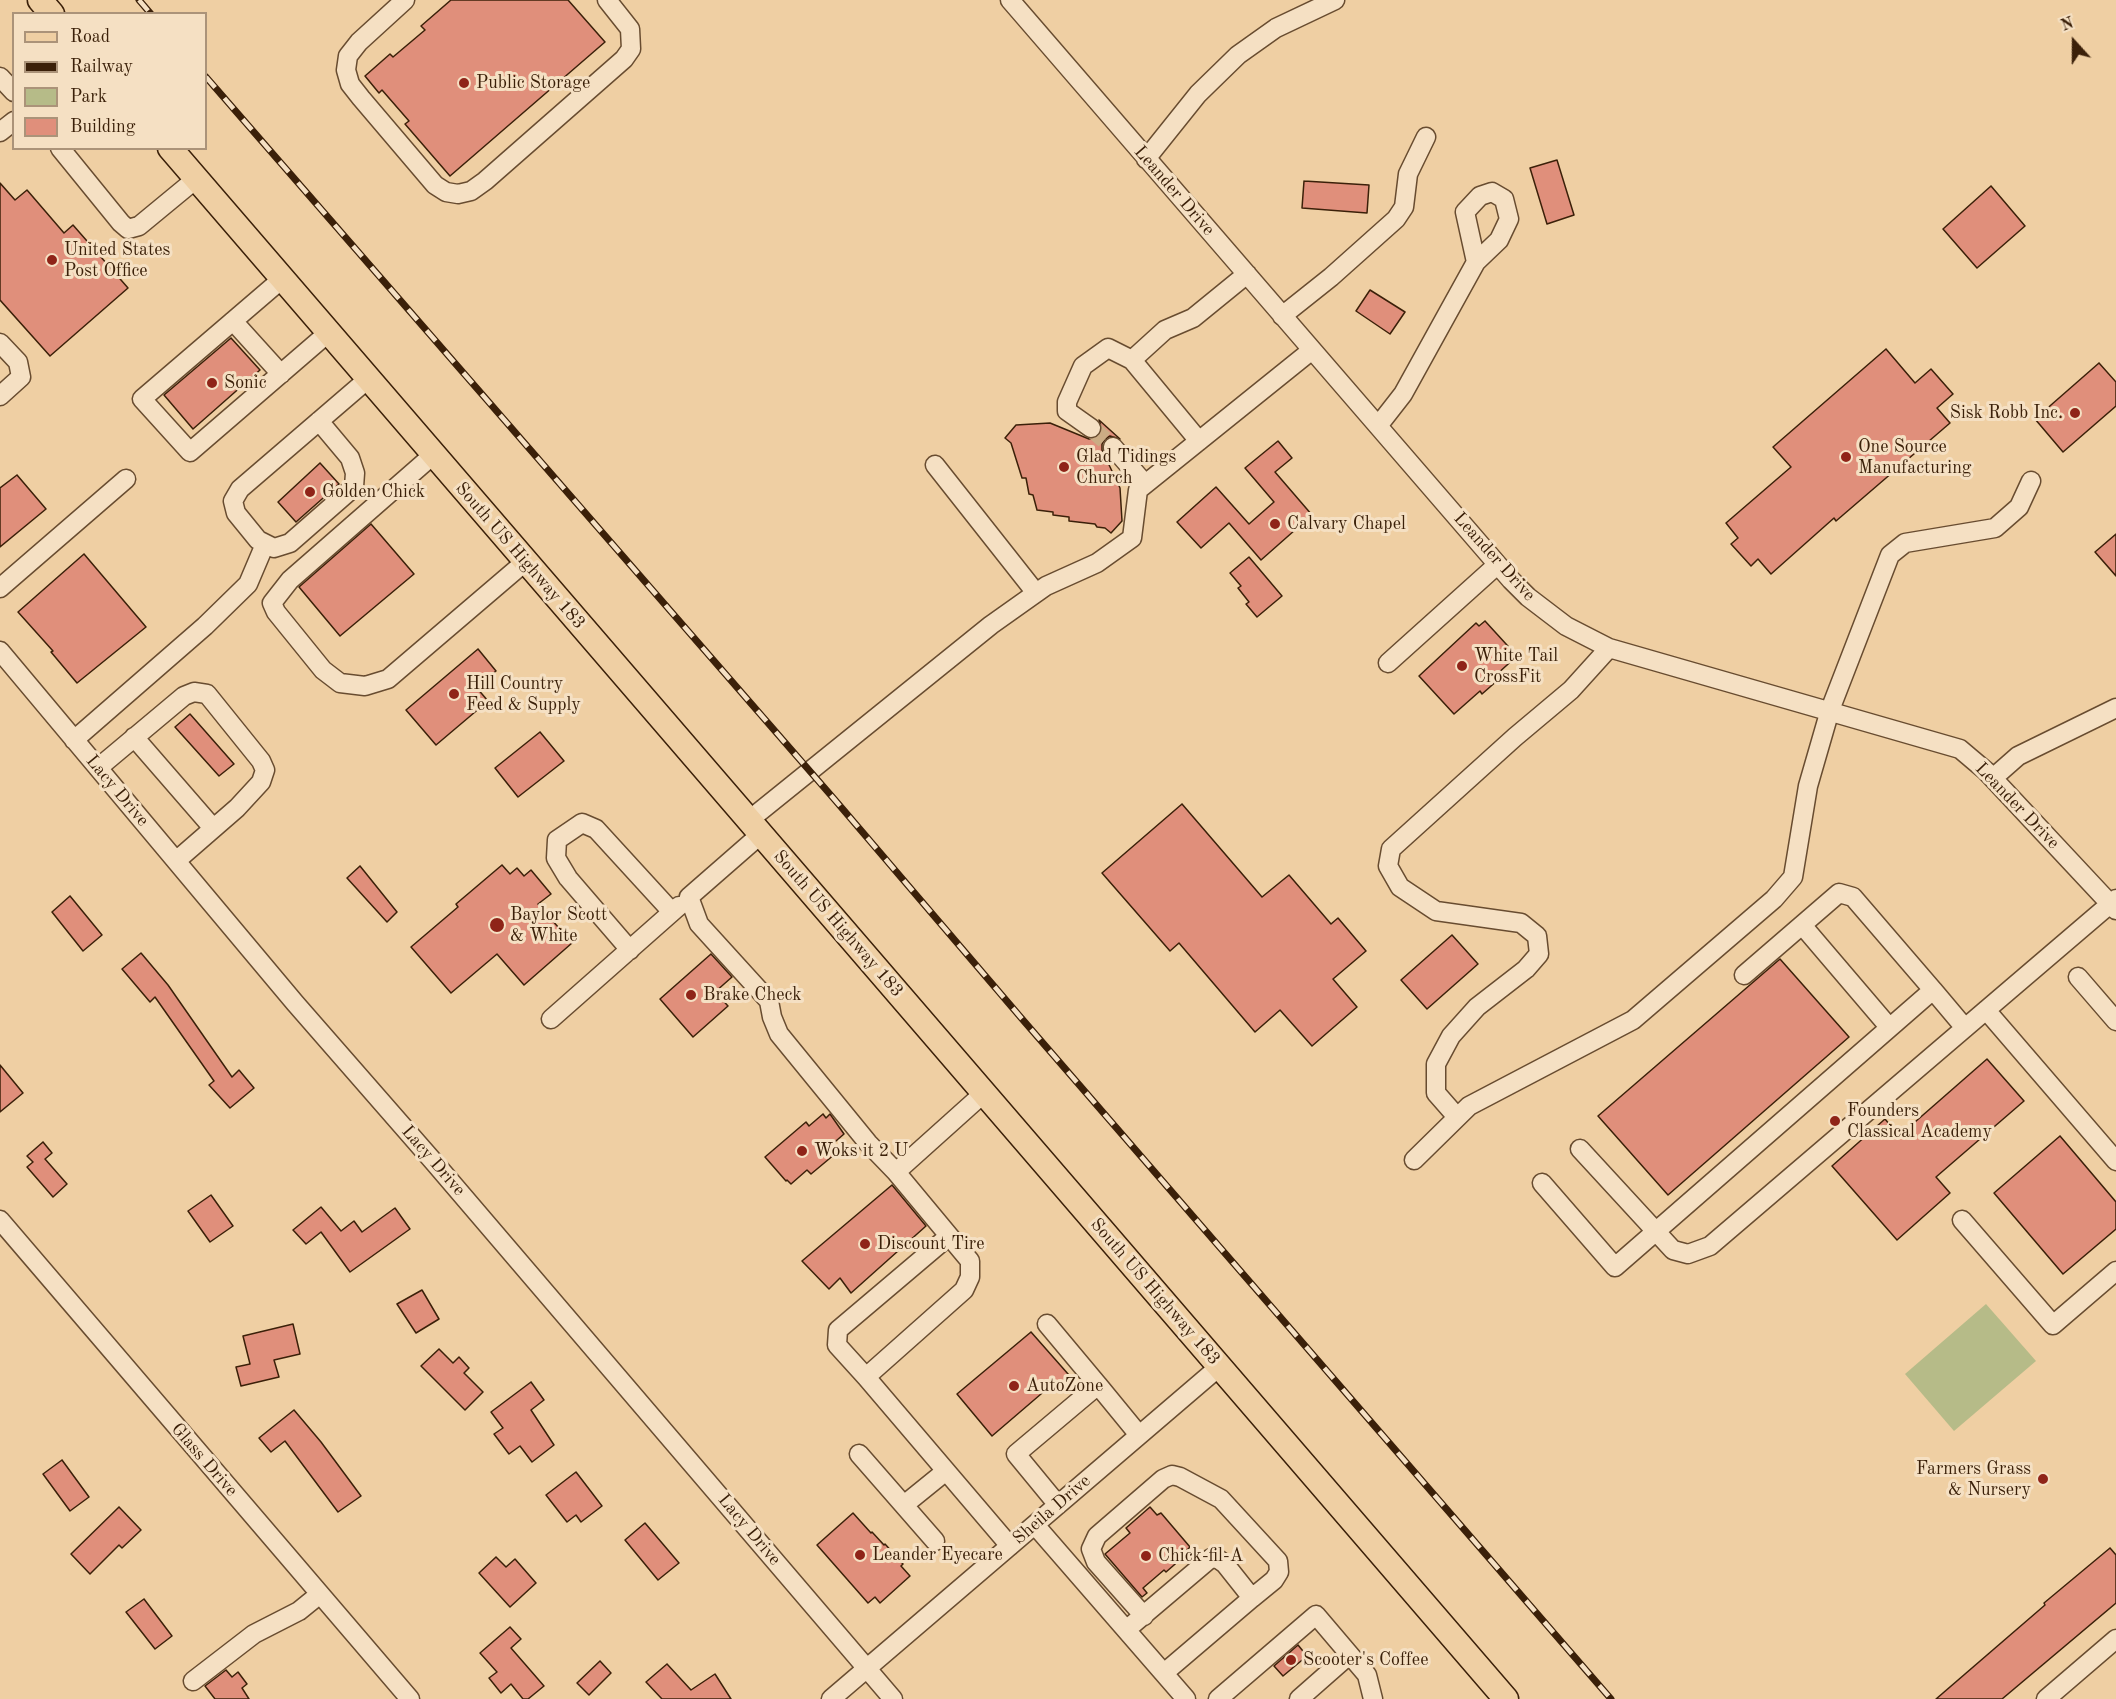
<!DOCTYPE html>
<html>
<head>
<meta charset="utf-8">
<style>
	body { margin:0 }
	#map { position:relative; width:2116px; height:1699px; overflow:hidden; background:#efcfa3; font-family:"Old Standard TT",serif }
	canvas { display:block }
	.legend { position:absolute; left:12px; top:12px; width:195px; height:138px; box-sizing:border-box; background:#f5e0c3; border:2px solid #ab9379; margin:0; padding:8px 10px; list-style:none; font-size:18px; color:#3b2009 }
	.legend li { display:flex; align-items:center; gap:12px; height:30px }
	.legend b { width:30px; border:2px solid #ab9379 }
	.north { position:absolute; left:2044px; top:12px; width:60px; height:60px; -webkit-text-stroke:4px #f5e0c3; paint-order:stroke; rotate:339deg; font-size:16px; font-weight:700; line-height:24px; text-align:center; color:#3b2009 }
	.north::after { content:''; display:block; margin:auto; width:21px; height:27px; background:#3b2009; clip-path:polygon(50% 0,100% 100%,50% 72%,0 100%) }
</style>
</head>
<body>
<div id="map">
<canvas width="2116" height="1699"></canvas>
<ul class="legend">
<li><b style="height:8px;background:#efcfa3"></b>Road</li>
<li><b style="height:8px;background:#3b2009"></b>Railway</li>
<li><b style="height:16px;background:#b6bb88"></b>Park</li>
<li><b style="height:16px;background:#e08f7b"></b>Building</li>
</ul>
<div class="north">N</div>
</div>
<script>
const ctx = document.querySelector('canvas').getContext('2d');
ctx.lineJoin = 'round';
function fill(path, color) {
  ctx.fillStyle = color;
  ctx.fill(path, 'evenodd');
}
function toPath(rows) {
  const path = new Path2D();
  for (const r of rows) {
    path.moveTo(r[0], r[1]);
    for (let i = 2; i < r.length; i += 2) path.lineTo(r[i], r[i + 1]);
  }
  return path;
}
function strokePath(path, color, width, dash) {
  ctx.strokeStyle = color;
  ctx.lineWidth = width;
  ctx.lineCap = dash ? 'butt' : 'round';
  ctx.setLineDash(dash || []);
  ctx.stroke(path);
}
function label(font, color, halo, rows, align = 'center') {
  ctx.font = font + ' "Old Standard TT",serif';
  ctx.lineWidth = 6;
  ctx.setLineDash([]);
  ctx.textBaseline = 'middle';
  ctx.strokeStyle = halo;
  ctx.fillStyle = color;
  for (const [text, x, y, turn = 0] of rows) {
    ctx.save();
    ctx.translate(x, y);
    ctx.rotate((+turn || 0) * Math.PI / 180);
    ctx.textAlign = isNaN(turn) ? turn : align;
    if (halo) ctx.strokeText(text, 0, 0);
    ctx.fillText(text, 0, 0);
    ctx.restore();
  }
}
const green = toPath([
	[1986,1304,2036,1361,1954,1431,1905,1374]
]);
const building = toPath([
	[451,0,568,0,605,42,450,176,405,124,409,121,382,90,379,93,365,76,390,54,393,57,425,30,421,26,451,0],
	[1557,160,1574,215,1547,224,1530,168,1557,160],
	[1304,181,1369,185,1367,213,1302,208,1304,181],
	[0,183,15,200,27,190,64,233,73,225,128,288,50,356,0,300,0,183],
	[1991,186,2025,226,1977,268,1943,229,1991,186],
	[1370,290,1405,312,1390,334,1356,311,1370,290],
	[231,338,260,370,193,429,164,395,231,338],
	[1886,349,1915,383,1931,369,1953,394,1937,408,1950,423,1836,521,1834,518,1771,574,1758,559,1751,566,1731,544,1738,538,1726,523,1791,467,1773,447,1886,349],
	[2099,363,2116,382,2116,406,2063,452,2035,419,2099,363],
	[1099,420,1120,439,1110,436,1105,439,1102,444,1102,450,1120,488,1122,521,1111,533,1105,528,1097,527,1095,524,1069,521,1069,517,1053,515,1053,512,1037,510,1033,495,1029,494,1026,478,1022,478,1011,443,1005,438,1016,425,1050,423,1089,439,1095,438,1100,435,1102,430,1099,420],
	[1278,441,1292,458,1275,472,1312,515,1261,560,1229,523,1201,548,1177,522,1216,487,1249,524,1274,502,1245,468,1278,441],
	[320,463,339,484,296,522,278,502,320,463],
	[17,475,46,509,0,547,0,488,17,475],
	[371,524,414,574,340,636,299,587,371,524],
	[2116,534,2116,576,2095,552,2116,534],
	[84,554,146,627,77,683,51,652,53,651,18,612,84,554],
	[1249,557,1282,596,1257,617,1246,604,1249,602,1238,588,1241,586,1230,573,1249,557],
	[1485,621,1517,656,1496,675,1499,679,1482,694,1480,691,1454,714,1419,676,1476,623,1479,626,1485,621],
	[478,649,496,671,476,687,488,701,436,745,406,710,478,649],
	[190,714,234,764,219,776,175,727,190,714],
	[540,732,564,761,518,797,495,768,540,732],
	[1182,804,1262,897,1289,875,1331,924,1338,918,1366,951,1333,979,1357,1007,1312,1046,1280,1010,1255,1032,1179,943,1170,951,1102,873,1182,804],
	[502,865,510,874,517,868,524,876,531,870,551,894,538,904,572,943,524,985,497,954,451,993,411,947,458,907,456,904,502,865],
	[360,866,397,912,387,922,347,878,360,866],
	[70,896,102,935,83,951,52,912,70,896],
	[1452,935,1478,964,1427,1009,1401,980,1452,935],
	[141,953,168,985,232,1077,239,1070,254,1088,230,1108,209,1085,214,1081,155,997,150,1002,122,969,141,953],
	[711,954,732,977,715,992,728,1006,693,1037,660,999,711,954],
	[1780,959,1849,1037,1668,1195,1598,1116,1780,959],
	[1987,1059,2024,1101,1936,1177,1950,1193,1897,1240,1832,1166,1885,1119,1899,1136,1987,1059],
	[0,1065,23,1093,0,1112,0,1065],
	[823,1114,826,1118,830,1114,844,1134,829,1147,835,1154,811,1174,807,1170,791,1184,787,1180,786,1181,765,1157,806,1122,809,1126,823,1114],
	[2060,1136,2116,1202,2116,1229,2063,1274,1994,1193,2060,1136],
	[43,1142,52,1153,45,1159,67,1184,53,1197,27,1167,33,1162,27,1156,43,1142],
	[892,1185,926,1226,851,1293,840,1278,829,1289,802,1261,892,1185],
	[211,1195,233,1226,210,1242,188,1211,211,1195],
	[321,1207,341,1231,354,1221,362,1232,395,1208,410,1229,350,1272,321,1232,306,1244,293,1230,321,1207],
	[422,1290,439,1319,416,1333,397,1304,422,1290],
	[293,1324,300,1354,274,1360,279,1377,241,1386,236,1367,250,1364,243,1336,293,1324],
	[1031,1332,1076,1383,1048,1388,992,1436,957,1394,1031,1332],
	[439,1349,453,1363,459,1357,469,1368,464,1373,483,1392,465,1410,421,1366,439,1349],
	[531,1382,544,1400,531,1410,554,1445,532,1462,520,1446,509,1454,494,1434,503,1428,491,1412,531,1382],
	[294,1410,321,1442,361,1496,338,1512,285,1441,271,1452,259,1438,294,1410],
	[62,1460,89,1497,70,1511,43,1474,62,1460],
	[576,1472,602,1506,581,1522,576,1515,567,1522,546,1495,576,1472],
	[119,1507,141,1530,122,1548,119,1545,90,1574,71,1554,119,1507],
	[1150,1507,1157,1515,1161,1513,1190,1547,1187,1550,1189,1552,1166,1572,1164,1570,1143,1588,1147,1593,1142,1597,1105,1554,1130,1533,1126,1528,1150,1507],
	[853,1513,871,1533,872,1532,884,1545,885,1544,903,1564,901,1566,910,1576,880,1603,875,1597,868,1603,817,1545,853,1513],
	[645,1523,679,1563,658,1580,625,1540,645,1523],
	[2110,1548,2116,1555,2116,1603,2002,1699,1936,1699,2045,1605,2044,1603,2110,1548],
	[496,1557,506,1567,515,1559,536,1583,510,1607,479,1573,496,1557],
	[144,1599,172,1636,155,1649,126,1612,144,1599],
	[510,1627,521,1639,511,1648,544,1686,528,1699,523,1699,511,1684,501,1693,489,1678,497,1672,480,1653,510,1627],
	[1298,1645,1307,1656,1283,1676,1274,1666,1298,1645],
	[600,1661,611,1673,589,1695,577,1683,600,1661],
	[667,1664,691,1690,715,1674,731,1699,662,1699,646,1682,667,1664],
	[226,1670,232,1677,238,1672,247,1684,242,1688,249,1699,215,1699,205,1686,226,1670]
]);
const minorTunnel = toPath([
	[1091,428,1113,447]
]);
const minor = toPath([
	[405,0,359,42,348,56,346,70,350,84,361,98,435,185,446,192,458,194,471,191,485,181,624,59,631,49,630,29,607,0],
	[1010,0,1511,580,1528,597,1566,626,1609,648,1960,749,1986,771,2116,910],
	[0,77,14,92],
	[0,132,14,121],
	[60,148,121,223,128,229,139,226,196,179],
	[1146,159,1198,94,1238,55,1276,28,1335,0],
	[282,279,142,399,190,452,328,333],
	[1282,316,1331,277,1396,219,1404,207,1408,174,1426,137],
	[233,321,281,374],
	[0,343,18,362,21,377,0,396],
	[1132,360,1199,441],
	[319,421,350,458,355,473,354,487,290,543,274,548,258,540,236,513,233,501,240,489,368,379],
	[1378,426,1403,394,1476,262,1499,240,1509,219,1504,199,1492,192,1480,196,1465,212,1476,262],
	[1091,428,1067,411,1067,402,1083,366,1108,348,1132,360,1165,330,1193,318,1247,274],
	[1113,447,1145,484],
	[433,455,290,580,272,603,276,612,323,670,340,683,365,686,388,679,525,562],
	[935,465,1036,593],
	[0,588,126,479],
	[0,651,295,1003,433,1161,893,1699],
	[1388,663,1497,565],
	[134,737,213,828],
	[74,740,205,626,248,584,265,544],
	[98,768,184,696,194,692,207,694,261,761,265,770,261,782,237,808,176,861],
	[1993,778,2018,756,2116,708],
	[748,821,991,625,1046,586,1097,563,1132,538,1138,490,1312,350],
	[760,835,689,897,699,924,769,1001,772,1017,779,1034,868,1143,896,1172],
	[1802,925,1889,1027],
	[630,950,568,878,556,858,557,840,582,823,596,829,672,912],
	[2078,977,2116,1021],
	[1933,990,1965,1028],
	[1986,1010,2116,1161],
	[551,1019,679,906],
	[984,1093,896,1172,970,1261,970,1277,964,1290,866,1377,1010,1546],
	[1457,1117,1436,1093,1436,1064,1451,1036,1477,1007,1526,969,1539,954,1537,936,1521,923,1436,911,1400,887,1388,866,1391,849,1515,737,1571,690,1609,648],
	[1580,1149,1673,1250,1688,1254,1710,1246,2116,899],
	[1414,1160,1469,1106,1633,1020,1774,899,1793,877,1808,786,1830,710,1890,555,1905,543,1995,528,2019,507,2031,481],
	[1542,1183,1615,1267,1933,990,1853,897,1839,893,1744,975],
	[0,1220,410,1699],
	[1962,1220,2053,1325,2116,1271],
	[1047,1324,1098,1385,1016,1454,1058,1505],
	[866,1377,837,1345,838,1330,949,1236],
	[1098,1385,1139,1435],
	[859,1454,935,1541],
	[904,1505,946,1471],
	[1035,1525,1186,1699],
	[1144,1616,1096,1562,1091,1549,1097,1536,1163,1479,1172,1475,1180,1477,1221,1499,1278,1561,1279,1572,1274,1580,1252,1598],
	[1126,1630,1211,1558,1218,1559,1225,1564,1252,1598,1164,1673],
	[193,1681,254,1634,299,1611,320,1594],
	[831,1699,1219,1367],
	[1218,1699,1316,1615,1367,1675,1373,1699],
	[1299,1699,1349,1655],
	[2046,1699,2116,1639]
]);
const major = toPath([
	[40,0,52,14],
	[170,148,1506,1699]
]);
const rail = toPath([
	[139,0,151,14],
	[206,77,835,800,1023,1020,1611,1699]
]);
const markers = [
	[464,83,6,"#8f2418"],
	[52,260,6,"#8f2418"],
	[212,383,6,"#8f2418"],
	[2075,413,6,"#8f2418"],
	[1846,457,6,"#8f2418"],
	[1064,467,6,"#8f2418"],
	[310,492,6,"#8f2418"],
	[1275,524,6,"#8f2418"],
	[1462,666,6,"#8f2418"],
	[454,694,6,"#8f2418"],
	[497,925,8,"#8f2418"],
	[691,995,6,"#8f2418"],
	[1835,1121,6,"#8f2418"],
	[802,1151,6,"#8f2418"],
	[865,1244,6,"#8f2418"],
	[1014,1386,6,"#8f2418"],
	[2043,1479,6,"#8f2418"],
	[860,1555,6,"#8f2418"],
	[1146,1556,6,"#8f2418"],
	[1291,1660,6,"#8f2418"]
];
const poiNames = [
	["Public Storage",476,83],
	["United States",64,250],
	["Post Office",64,271],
	["Sonic",224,383],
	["Sisk Robb Inc.",2063,413,"right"],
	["One Source",1858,447],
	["Manufacturing",1858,468],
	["Glad Tidings",1076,457],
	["Church",1076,478],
	["Golden Chick",322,492],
	["Calvary Chapel",1287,524],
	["White Tail",1474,656],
	["CrossFit",1474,677],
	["Hill Country",466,684],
	["Feed & Supply",466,705],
	["Baylor Scott",510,915],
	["& White",510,936],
	["Brake Check",703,995],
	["Founders",1847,1111],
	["Classical Academy",1847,1132],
	["Woks it 2 U",814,1151],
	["Discount Tire",877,1244],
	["AutoZone",1026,1386],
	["Farmers Grass",2031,1469,"right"],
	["& Nursery",2031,1490,"right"],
	["Leander Eyecare",872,1555],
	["Chick-fil-A",1158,1556],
	["Scooter's Coffee",1303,1660]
];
const streetNames = [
	["Leander Drive",1174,191,49],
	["South US Highway 183",520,556,49],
	["Leander Drive",1494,557,48],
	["Lacy Drive",117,791,50],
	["Leander Drive",2017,806,46],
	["South US Highway 183",838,924,49],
	["Lacy Drive",433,1161,49],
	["South US Highway 183",1155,1292,49],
	["Glass Drive",204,1460,49],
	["Sheila Drive",1052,1510,-41],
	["Lacy Drive",749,1530,50]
];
fill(green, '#b6bb88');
fill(building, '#e08f7b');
strokePath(building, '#3b2009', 1.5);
strokePath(minorTunnel, '#cbac84', 18, [18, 9]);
strokePath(minor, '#684c30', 21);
strokePath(major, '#3b2009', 27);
strokePath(minor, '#f5e0c3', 18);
strokePath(major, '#efcfa3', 24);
strokePath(rail, '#3b2009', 7);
strokePath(rail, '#f5e0c3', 4.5, [14]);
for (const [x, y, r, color] of markers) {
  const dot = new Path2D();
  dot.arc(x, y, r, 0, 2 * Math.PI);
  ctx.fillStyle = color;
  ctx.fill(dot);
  strokePath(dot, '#f5e0c3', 2);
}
label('18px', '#3b2009', '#f5e0c3', poiNames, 'left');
label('18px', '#3b2009', '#f5e0c3', streetNames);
</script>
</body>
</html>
